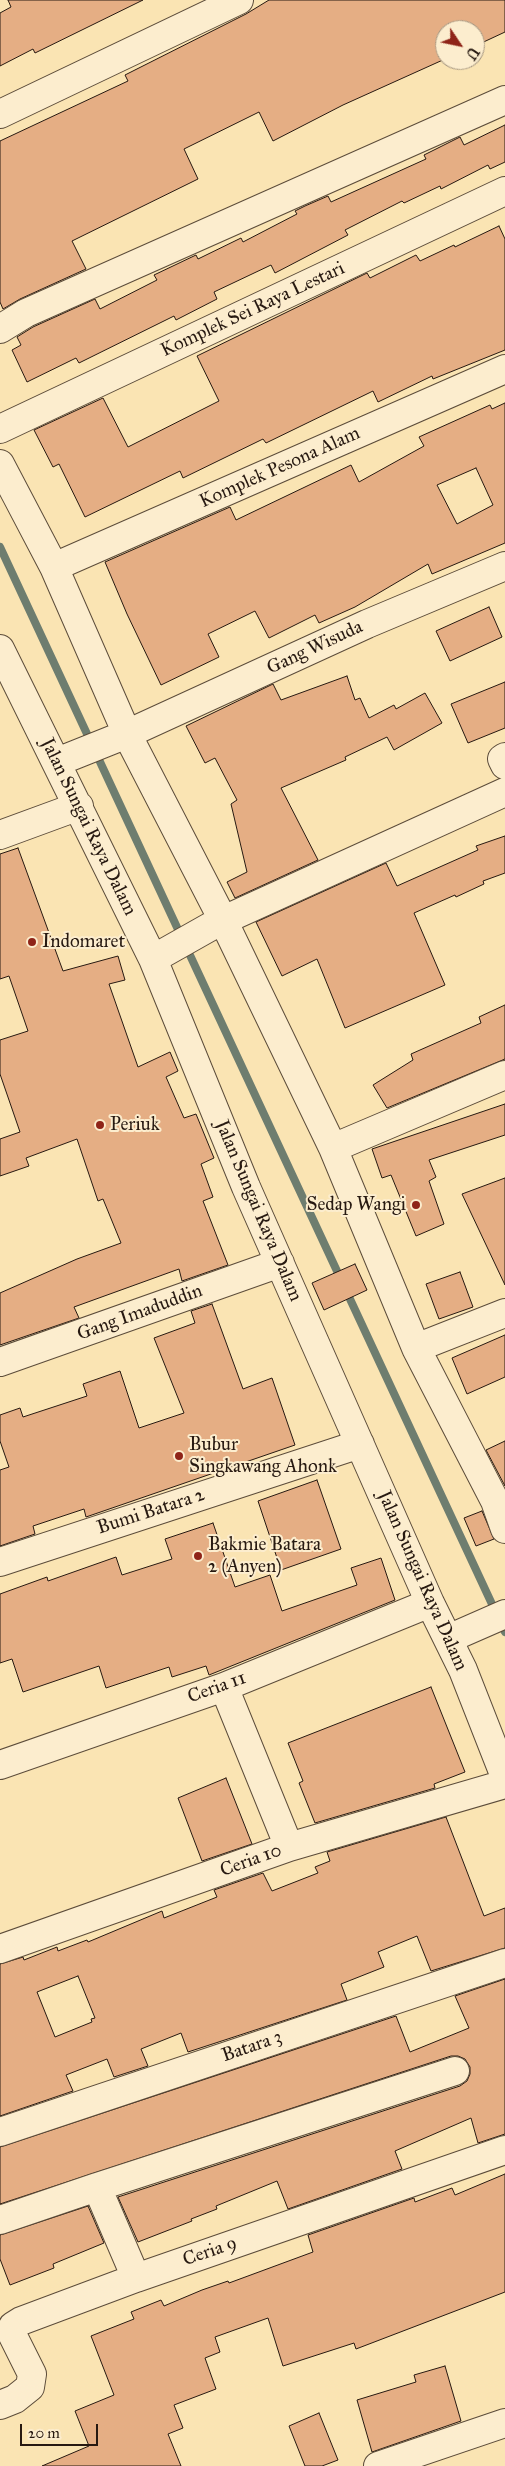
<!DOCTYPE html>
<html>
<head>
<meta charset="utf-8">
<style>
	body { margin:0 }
	#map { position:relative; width:505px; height:2466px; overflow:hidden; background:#fae4b3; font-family:"IM FELL Great Primer",serif }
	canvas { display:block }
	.north { position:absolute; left:435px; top:20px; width:50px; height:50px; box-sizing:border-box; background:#fcedce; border:1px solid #a79882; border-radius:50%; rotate:124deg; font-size:14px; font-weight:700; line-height:20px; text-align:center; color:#271911 }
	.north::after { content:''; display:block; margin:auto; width:18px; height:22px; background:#8f2418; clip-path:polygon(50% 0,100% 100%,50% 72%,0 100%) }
	.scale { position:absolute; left:20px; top:2424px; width:78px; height:22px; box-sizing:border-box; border:2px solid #271911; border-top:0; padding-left:6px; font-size:15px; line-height:18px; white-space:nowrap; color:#271911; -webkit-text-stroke:4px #fcedce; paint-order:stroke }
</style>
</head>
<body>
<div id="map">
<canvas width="505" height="2466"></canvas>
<div class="north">U</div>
<div class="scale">20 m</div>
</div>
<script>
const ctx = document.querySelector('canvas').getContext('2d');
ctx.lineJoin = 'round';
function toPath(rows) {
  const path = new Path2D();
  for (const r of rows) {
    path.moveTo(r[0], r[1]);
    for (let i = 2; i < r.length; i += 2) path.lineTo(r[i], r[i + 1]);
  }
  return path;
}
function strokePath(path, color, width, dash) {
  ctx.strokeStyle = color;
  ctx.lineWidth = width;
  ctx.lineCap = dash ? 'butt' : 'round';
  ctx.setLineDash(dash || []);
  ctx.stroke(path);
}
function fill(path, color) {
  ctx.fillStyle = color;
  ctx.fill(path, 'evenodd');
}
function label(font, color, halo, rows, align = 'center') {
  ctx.font = font + ' "IM FELL Great Primer",serif';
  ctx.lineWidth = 4;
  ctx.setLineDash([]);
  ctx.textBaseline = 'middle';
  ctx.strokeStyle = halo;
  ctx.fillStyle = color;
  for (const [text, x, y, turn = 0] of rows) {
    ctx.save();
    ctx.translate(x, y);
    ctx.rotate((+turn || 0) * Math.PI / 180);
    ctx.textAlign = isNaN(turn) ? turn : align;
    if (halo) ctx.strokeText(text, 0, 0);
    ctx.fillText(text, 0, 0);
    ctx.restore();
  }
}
const stream = toPath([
	[0,547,505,1632]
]);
const building = toPath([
	[8,0,143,0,35,53,33,49,0,66,0,13,11,7,8,0],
	[269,0,505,0,505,32,475,46,475,30,445,30,445,59,343,105,273,141,259,112,184,149,198,179,72,241,86,269,20,299,3,309,0,302,0,141,128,81,125,75,246,14,269,0],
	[505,125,505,162,490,169,488,165,441,189,440,186,404,203,402,201,345,230,348,235,275,273,271,265,214,292,217,299,176,320,174,316,79,363,76,358,27,382,12,350,21,345,17,337,33,327,95,299,100,309,157,280,154,275,196,255,198,259,241,238,243,242,297,214,295,211,305,206,328,196,331,202,426,159,424,155,460,137,464,145,505,125],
	[499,226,505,239,505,350,433,379,432,376,378,402,373,391,266,443,263,439,183,478,180,471,85,517,59,464,53,467,34,430,103,398,128,447,219,401,197,356,367,273,370,278,416,255,420,261,454,245,455,247,499,226],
	[505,403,505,543,432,574,428,564,355,607,319,623,315,615,269,638,255,611,208,634,219,657,161,685,127,614,105,562,230,507,236,520,351,465,359,482,424,446,419,437,490,405,492,409,505,403],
	[476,468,493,505,457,524,437,485,476,468],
	[489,607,502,637,450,661,436,631,489,607],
	[347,676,355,700,360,698,369,718,394,705,396,709,425,693,442,723,394,750,387,737,345,757,346,760,281,788,318,860,235,898,227,882,247,872,231,804,237,800,215,758,205,763,186,726,273,684,281,700,347,676],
	[505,682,505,728,468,743,451,704,505,682],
	[505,836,505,873,483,881,484,884,456,897,455,895,414,913,445,985,345,1028,317,959,282,976,256,922,386,863,397,886,478,850,476,846,505,836],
	[18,848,63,971,118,956,125,980,109,984,138,1067,170,1052,178,1071,166,1077,184,1118,196,1114,214,1158,201,1164,213,1197,203,1201,228,1265,182,1281,179,1269,74,1307,79,1318,0,1345,0,1293,77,1259,121,1243,103,1199,98,1201,77,1139,26,1158,29,1166,0,1176,0,1139,20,1132,0,1074,0,1040,28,1031,9,976,0,979,0,854,18,848],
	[505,1005,505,1059,387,1108,373,1085,413,1060,411,1054,481,1023,479,1017,505,1005],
	[505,1104,505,1135,429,1160,436,1177,429,1181,444,1224,416,1236,391,1175,382,1178,372,1149,505,1104],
	[505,1178,505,1285,462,1194,505,1178],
	[355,1264,367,1290,324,1310,312,1283,355,1264],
	[460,1272,473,1307,439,1319,426,1284,460,1272],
	[212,1304,243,1389,272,1378,295,1445,86,1517,84,1509,33,1526,35,1534,0,1546,0,1470,9,1467,0,1441,0,1415,20,1408,23,1417,87,1396,83,1384,120,1371,139,1428,184,1413,154,1338,195,1323,191,1311,212,1304],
	[505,1335,505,1377,467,1394,452,1358,505,1335],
	[505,1441,505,1486,486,1450,505,1441],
	[317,1480,341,1549,281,1570,258,1501,317,1480],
	[482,1511,494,1539,476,1546,464,1518,482,1511],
	[213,1523,235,1587,270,1575,282,1611,357,1585,351,1568,381,1558,395,1600,209,1675,206,1666,172,1677,169,1667,106,1688,99,1666,23,1692,12,1659,0,1663,0,1594,47,1577,48,1581,116,1557,122,1575,172,1559,165,1539,213,1523],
	[431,1687,465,1772,434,1784,435,1788,315,1823,299,1783,303,1781,288,1743,431,1687],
	[226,1778,252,1844,202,1861,178,1798,226,1778],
	[446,1817,484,1916,505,1908,505,1948,431,1971,417,1936,378,1952,384,1967,341,1984,347,2000,188,2052,181,2033,141,2049,148,2066,114,2077,107,2059,66,2075,73,2091,0,2116,0,1964,23,1957,24,1960,57,1947,58,1951,87,1940,88,1942,162,1911,164,1918,217,1897,214,1890,263,1873,272,1891,318,1873,315,1867,330,1861,327,1852,446,1817],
	[78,1976,95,2018,91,2019,92,2022,55,2037,37,1992,78,1976],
	[505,1979,505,2134,478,2143,471,2118,395,2151,402,2169,288,2209,277,2181,216,2206,217,2209,191,2219,192,2221,138,2242,118,2197,460,2086,467,2081,470,2074,470,2067,465,2059,458,2056,451,2056,0,2204,0,2147,396,2016,410,2052,469,2028,455,1996,505,1979],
	[505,2174,505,2292,356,2349,354,2343,283,2366,268,2318,215,2337,220,2352,205,2358,216,2389,174,2405,183,2428,168,2434,181,2466,42,2466,89,2446,75,2411,114,2395,91,2336,134,2319,131,2312,161,2300,164,2306,202,2290,228,2281,229,2283,313,2252,308,2235,414,2198,415,2202,452,2188,455,2195,505,2174],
	[88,2206,104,2243,53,2264,54,2268,10,2285,0,2259,0,2235,88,2206],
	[445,2366,461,2421,372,2452,357,2400,416,2382,414,2375,445,2366],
	[319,2413,338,2460,322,2466,305,2466,289,2426,319,2413]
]);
const minor = toPath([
	[0,114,239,0],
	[0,329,26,313,505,100],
	[0,429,505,191],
	[0,464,54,567,127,734,223,920,333,1148,416,1348,495,1501,505,1529],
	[54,567,505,369],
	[0,649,153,959,246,1187,430,1603,463,1670,505,1777],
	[505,757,502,759,505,765],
	[57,762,127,734,367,624,505,566],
	[0,835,79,806],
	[153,959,215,924,505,792],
	[333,1148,505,1075],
	[416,1348,505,1313],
	[0,1362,280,1263],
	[0,1562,360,1444],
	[448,1639,505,1614],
	[224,1687,289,1847],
	[0,1765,224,1687,430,1603],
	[0,1949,289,1847,505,1784],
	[0,2132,505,1963],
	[0,2220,97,2187],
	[136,2278,97,2187,455,2071],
	[0,2405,15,2399,30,2387,32,2374,12,2334,13,2326,21,2321,136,2278,505,2150],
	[378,2466,505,2423]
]);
const markers = [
	[32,942,5,"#8f2418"],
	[100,1125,5,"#8f2418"],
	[416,1205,5,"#8f2418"],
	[179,1456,5,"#8f2418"],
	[198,1556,5,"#8f2418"]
];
const streetNames = [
	["Komplek Sei Raya Lestari",253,310,-25],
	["Komplek Pesona Alam",280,468,-24],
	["Gang Wisuda",315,648,-25],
	["Jalan Sungai Raya Dalam",88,827,64],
	["Jalan Sungai Raya Dalam",258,1211,67],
	["Gang Imaduddin",140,1313,-20],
	["Bumi Batara 2",151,1512,-18],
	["Jalan Sungai Raya Dalam",422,1581,66],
	["Ceria 11",217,1688,-20],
	["Ceria 10",251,1861,-20],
	["Batara 3",252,2047,-19],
	["Ceria 9",210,2252,-19]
];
const poiNames = [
	["Indomaret",42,942],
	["Periuk",110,1125],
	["Sedap Wangi",406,1205,"right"],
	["Bubur",189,1445],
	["Singkawang Ahonk",189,1467],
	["Bakmie Batara",208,1545],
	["2 (Anyen)",208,1567]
];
strokePath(stream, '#6e7d6f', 8);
fill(building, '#e5ae84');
strokePath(building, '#271911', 1);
strokePath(minor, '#5c4c3a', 30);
strokePath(minor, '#fcedce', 28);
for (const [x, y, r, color] of markers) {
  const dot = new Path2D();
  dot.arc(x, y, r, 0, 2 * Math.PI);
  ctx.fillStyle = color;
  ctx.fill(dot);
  strokePath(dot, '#fcedce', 2);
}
label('19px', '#271911', '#fcedce', streetNames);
label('19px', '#271911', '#fcedce', poiNames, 'left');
</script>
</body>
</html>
